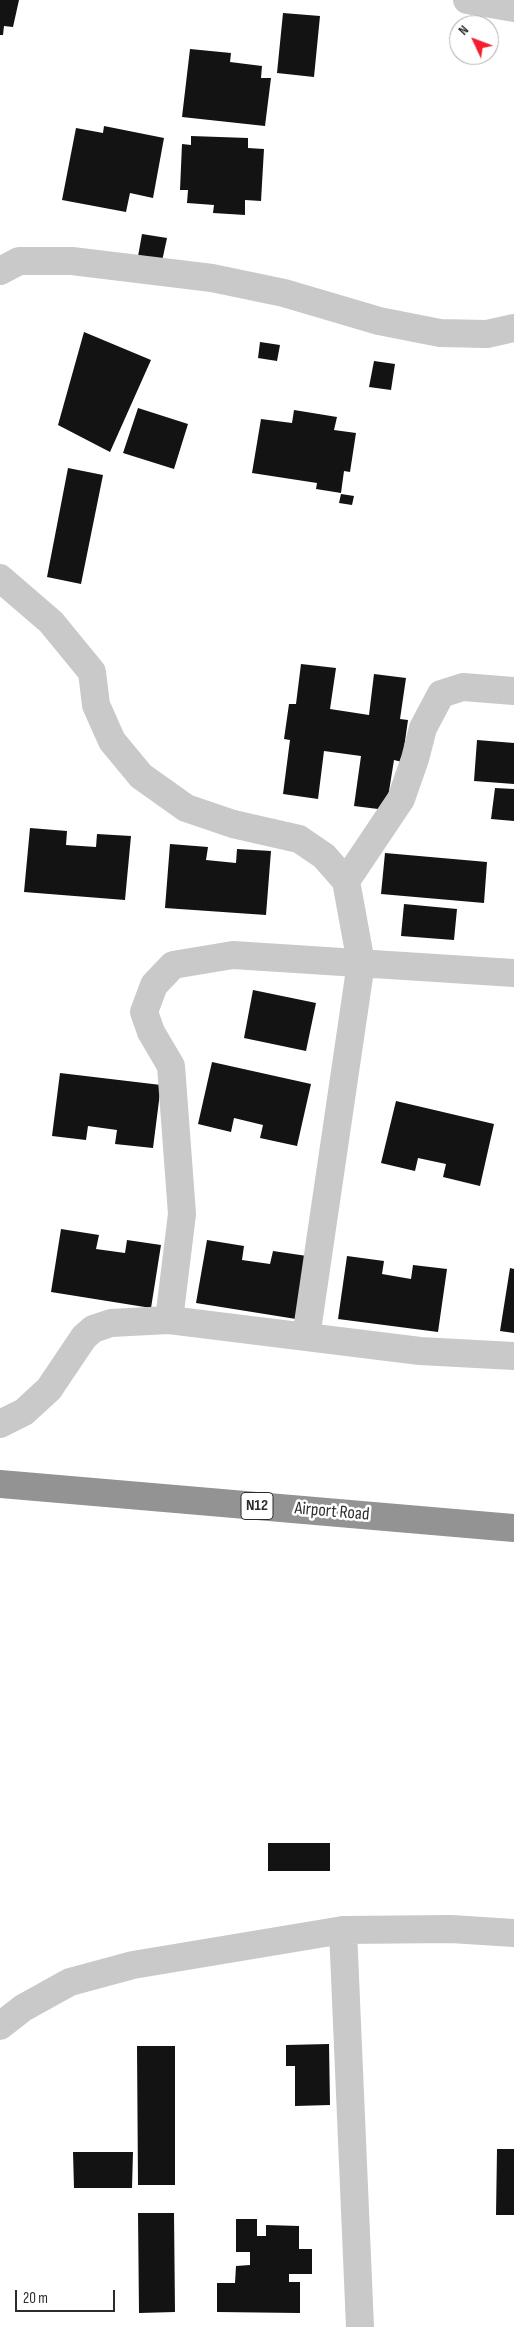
<!DOCTYPE html>
<html>
<head>
<meta charset="utf-8">
<style>
	body { margin:0 }
	#map { position:relative; width:514px; height:2327px; overflow:hidden; background:#fff; font-family:"Sofia Sans Condensed",sans-serif }
	canvas { display:block }
	.north { position:absolute; left:449px; top:15px; width:50px; height:50px; box-sizing:border-box; background:#fff; border:1px solid #ababab; border-radius:50%; rotate:313deg; font-size:14px; font-weight:700; line-height:20px; text-align:center; color:#2c2c2c }
	.north::after { content:''; display:block; margin:auto; width:18px; height:22px; background:#f31f2e; clip-path:polygon(50% 0,100% 100%,50% 72%,0 100%) }
	.scale { position:absolute; left:15px; top:2290px; width:100px; height:22px; box-sizing:border-box; border:2px solid #2c2c2c; border-top:0; padding-left:6px; font-size:15px; line-height:18px; white-space:nowrap; color:#2c2c2c; -webkit-text-stroke:4px #fff; paint-order:stroke }
</style>
</head>
<body>
<div id="map">
<canvas width="514" height="2327"></canvas>
<div class="north">N</div>
<div class="scale">20 m</div>
</div>
<script>
const ctx = document.querySelector('canvas').getContext('2d');
ctx.lineJoin = 'round';
function fill(path, color) {
  ctx.fillStyle = color;
  ctx.fill(path, 'evenodd');
}
function toPath(rows) {
  const path = new Path2D();
  for (const r of rows) {
    path.moveTo(r[0], r[1]);
    for (let i = 2; i < r.length; i += 2) path.lineTo(r[i], r[i + 1]);
  }
  return path;
}
function strokePath(path, color, width, dash) {
  ctx.strokeStyle = color;
  ctx.lineWidth = width;
  ctx.lineCap = dash ? 'butt' : 'round';
  ctx.setLineDash(dash || []);
  ctx.stroke(path);
}
function label(font, color, halo, rows, align = 'center') {
  ctx.font = font + ' "Sofia Sans Condensed",sans-serif';
  ctx.lineWidth = 5;
  ctx.setLineDash([]);
  ctx.textBaseline = 'middle';
  ctx.strokeStyle = halo;
  ctx.fillStyle = color;
  for (const [text, x, y, turn = 0] of rows) {
    ctx.save();
    ctx.translate(x, y);
    ctx.rotate((+turn || 0) * Math.PI / 180);
    ctx.textAlign = isNaN(turn) ? turn : align;
    if (halo) ctx.strokeText(text, 0, 0);
    ctx.fillText(text, 0, 0);
    ctx.restore();
  }
}
const building = toPath([
	[0,0,19,0,13,27,4,26,3,35,0,35],
	[283,13,320,16,314,77,277,73],
	[190,49,231,53,230,62,262,66,261,78,271,78,265,126,182,117],
	[104,126,164,138,153,198,130,193,126,212,62,200,76,128,103,133],
	[191,136,248,138,248,148,264,149,261,201,245,200,245,215,213,213,214,205,187,203,188,190,180,190,182,144,191,145],
	[142,234,167,238,161,266,137,262],
	[84,332,151,360,110,452,58,425],
	[260,342,280,345,277,361,258,358],
	[374,361,395,364,391,390,369,387],
	[138,408,188,424,174,469,123,453],
	[294,410,337,417,334,430,356,433,350,472,344,471,341,493,316,489,317,483,252,473,261,419,292,423],
	[68,468,103,475,81,584,47,577],
	[341,494,354,496,352,505,339,503],
	[301,664,336,668,330,709,369,715,374,674,406,678,400,719,408,720,402,762,394,760,386,810,354,806,361,756,324,751,318,799,283,794,290,740,284,739,289,704,296,704],
	[477,740,514,743,514,784,474,781],
	[495,788,514,789,514,821,491,819],
	[30,828,67,831,66,845,96,847,97,834,131,836,125,900,24,892],
	[170,844,208,847,206,860,236,863,237,849,271,851,266,915,165,908],
	[385,853,487,862,484,903,381,894],
	[404,904,457,909,454,940,401,936],
	[253,990,316,1003,306,1051,244,1038],
	[212,1062,311,1084,297,1146,260,1138,263,1125,234,1118,231,1132,198,1124],
	[60,1073,161,1085,153,1148,115,1144,117,1130,88,1126,86,1140,52,1136],
	[396,1101,494,1124,480,1186,443,1177,446,1164,418,1158,415,1171,381,1163],
	[61,1229,99,1235,96,1249,125,1253,127,1240,161,1245,151,1308,51,1292],
	[207,1240,244,1246,242,1260,270,1264,273,1251,307,1256,296,1319,196,1303],
	[347,1256,384,1261,382,1274,411,1279,413,1265,447,1269,438,1332,338,1319],
	[510,1268,514,1269,514,1333,500,1331],
	[268,1843,330,1843,330,1871,268,1871],
	[329,2044,330,2105,295,2106,295,2066,286,2066,286,2045],
	[137,2046,175,2046,175,2185,138,2185],
	[497,2149,514,2149,514,2215,496,2215],
	[73,2152,133,2152,132,2188,74,2188],
	[138,2213,174,2213,175,2312,139,2313],
	[236,2219,257,2219,257,2236,266,2236,266,2225,299,2226,299,2249,312,2249,312,2274,289,2274,289,2282,300,2282,300,2313,217,2312,217,2283,235,2283,236,2266,250,2265,250,2252,236,2252]
]);
const minor = toPath([
	[467,0,514,8],
	[0,271,19,261,72,261,212,278,284,293,379,321,440,333,487,334,514,328],
	[0,578,51,622,92,672,96,705,112,741,141,776,186,808,233,824,299,839,324,856,346,881,361,963,306,1337],
	[346,881,401,799,415,759,423,728,441,694,463,687,514,691],
	[169,1320,182,1214,171,1066,151,1032,144,1012,154,985,173,965,233,955,514,973],
	[0,1424,24,1412,49,1389,84,1337,93,1329,111,1323,169,1320,420,1351,514,1356],
	[343,1930,360,2327],
	[0,2026,23,2008,70,1982,133,1965,343,1930,451,1929,514,1933]
]);
const highway = toPath([
	[0,1484,514,1528]
]);
const shields = [
	[257,1506,32]
];
const shieldNames = [
	["N12",257,1506]
];
const streetNames = [
	["Airport Road",332,1512,5]
];
fill(building, '#131313');
strokePath(minor, '#c9c9c9', 28);
strokePath(highway, '#939393', 28);
for (const [x, y, w] of shields) {
  const box = new Path2D();
  box.roundRect(x - w / 2, y - 13.5, w, 27, 4);
  ctx.fillStyle = '#fff';
  ctx.fill(box);
  strokePath(box, '#2c2c2c', 1);
}
label('bold 16px', '#2c2c2c', null, shieldNames);
label('18px', '#2c2c2c', '#fff', streetNames);
</script>
</body>
</html>
